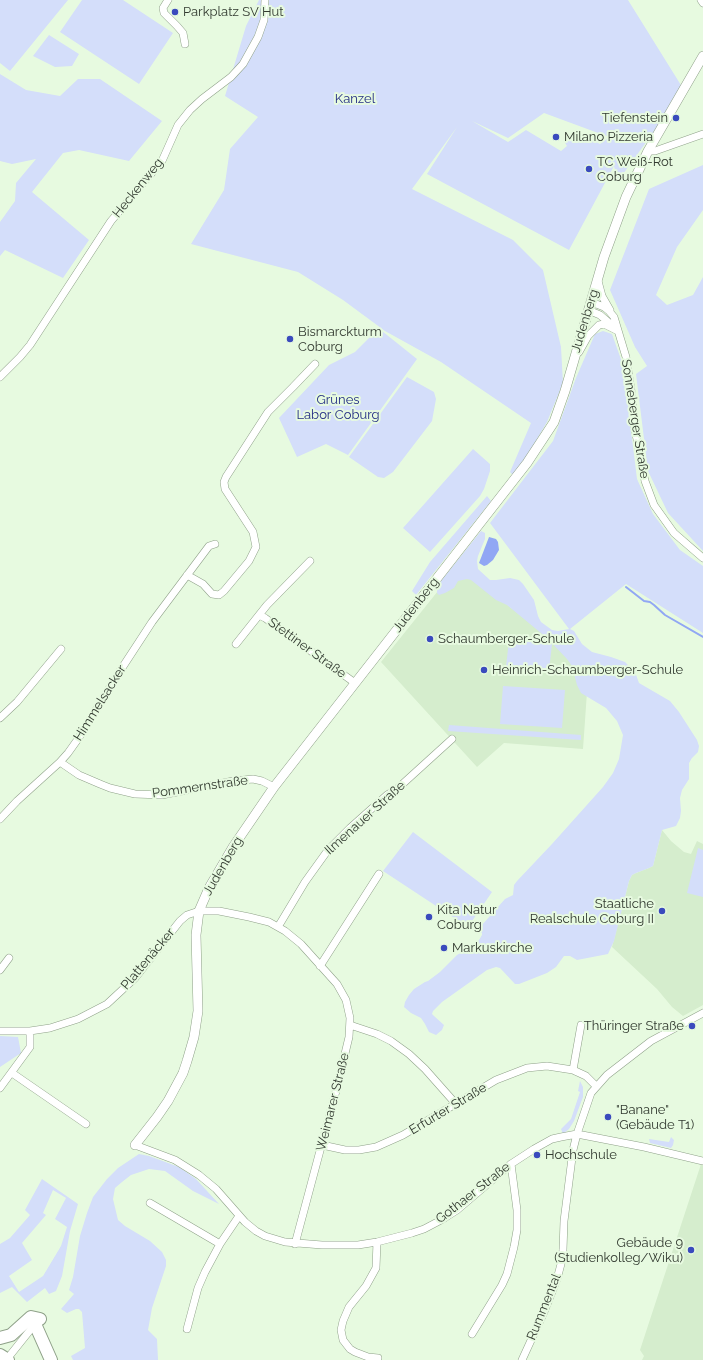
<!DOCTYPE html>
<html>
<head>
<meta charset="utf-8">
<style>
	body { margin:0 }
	canvas { display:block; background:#e7fae0 }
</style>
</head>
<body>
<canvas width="703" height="1360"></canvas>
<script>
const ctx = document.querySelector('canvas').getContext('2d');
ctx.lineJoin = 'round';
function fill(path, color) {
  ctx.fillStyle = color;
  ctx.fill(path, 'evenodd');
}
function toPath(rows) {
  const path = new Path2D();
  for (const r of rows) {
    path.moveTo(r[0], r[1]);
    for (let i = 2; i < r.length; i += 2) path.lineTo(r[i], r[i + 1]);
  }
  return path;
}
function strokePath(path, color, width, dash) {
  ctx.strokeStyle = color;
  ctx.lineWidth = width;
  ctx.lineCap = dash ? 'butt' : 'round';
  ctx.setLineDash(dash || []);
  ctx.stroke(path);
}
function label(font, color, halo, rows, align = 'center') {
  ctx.font = font + ' Raleway,sans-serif';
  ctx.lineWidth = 4;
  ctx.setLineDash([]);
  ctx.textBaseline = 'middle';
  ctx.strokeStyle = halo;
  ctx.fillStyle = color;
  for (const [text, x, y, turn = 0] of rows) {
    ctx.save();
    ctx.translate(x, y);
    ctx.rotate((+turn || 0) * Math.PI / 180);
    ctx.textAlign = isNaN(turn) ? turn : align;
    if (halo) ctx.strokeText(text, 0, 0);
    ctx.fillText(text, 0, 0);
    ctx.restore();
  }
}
const built = toPath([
	[458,566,547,636,588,678,583,749,504,743,477,767,381,662],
	[662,830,671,841,684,852,691,854,697,841,703,844,703,1005,683,1016,672,1007,657,989,612,947,629,881,632,875,636,873,649,868,653,866],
	[703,1158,703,1360,642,1360,644,1356,640,1350]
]);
const green = toPath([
	[0,0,68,0,10,71,0,63],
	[82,0,123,0,173,33,139,84,60,32],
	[259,0,628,0,684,90,618,181,614,166,569,250,427,174,457,127,412,189,513,240,543,270,561,347,563,383,547,422,527,456,513,475,510,472,531,423,441,362,385,331,343,300,298,272,191,244,224,190,230,149,258,117,225,96,246,26],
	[544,113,609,137,600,144,580,134,564,141,567,146,561,151,526,130,508,142,472,121,508,138],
	[49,35,79,54,72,66,55,67,33,56],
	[0,74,26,90,60,96,78,79,100,79,162,121,129,161,79,150,63,153,32,192,89,240,63,278,5,250,0,256,0,222,15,201,16,183,36,159,12,164,0,161],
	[703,165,703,210,677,247,656,295,667,305,693,295,703,277,703,551,668,513,648,471,636,374,647,366,635,347,610,290,649,189],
	[382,331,417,359,348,455,326,444,297,457,279,418,329,365,355,352,375,332],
	[603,331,612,334,623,365,637,479,653,514,680,550,703,566,703,633,626,584,570,629,574,631,582,644,592,652,611,657,625,662,635,672,639,683,670,701,679,712,697,740,699,746,698,752,692,758,689,763,689,779,682,790,680,798,681,811,680,818,676,826,662,830,653,866,649,868,636,873,632,875,629,881,614,941,608,954,577,960,570,956,564,956,556,967,547,973,519,984,515,984,500,968,496,967,487,970,442,1002,433,1011,432,1014,434,1016,444,1025,442,1030,436,1035,429,1032,425,1024,421,1018,411,1013,404,1007,405,1002,409,995,414,989,425,982,428,981,440,972,457,955,471,947,479,940,482,935,482,933,475,929,482,925,505,899,513,895,514,885,517,881,552,844,603,787,613,773,619,759,623,735,617,721,606,708,581,693,577,685,572,666,567,659,547,638,507,605,496,600,471,580,467,579,458,581,454,588,445,593,439,595,437,593,437,586,481,531,485,533,485,539,478,556,477,561,478,569,490,580,496,580,510,578,519,580,523,584,534,600,538,616,541,622,552,630,558,631,569,629,490,523,553,441,576,378,595,334],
	[407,377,434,392,436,399,432,421,393,472,384,478,378,477,349,457],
	[473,449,490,464,490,471,484,489,480,496,430,552,403,528],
	[487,496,491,501,416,595,412,591,430,562],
	[509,640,552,644,549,671,506,667],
	[503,686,565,690,562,728,500,724],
	[449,725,581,735,581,740,448,731],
	[413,832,492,892,468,927,383,871],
	[698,848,703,850,703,897,687,893],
	[0,1036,18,1037,21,1053,0,1067],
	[580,1081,583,1087,583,1097,574,1121,569,1129,563,1134,561,1129,571,1119,580,1092,578,1091],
	[671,1137,674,1140,673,1145,671,1148,650,1143,649,1139,669,1142],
	[139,1154,149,1156,179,1167,196,1179,219,1204,193,1191,165,1171,149,1169,131,1175,122,1182,115,1188,113,1199,118,1220,125,1226,150,1241,162,1252,166,1260,166,1266,152,1308,148,1330,157,1339,158,1360,73,1360,71,1356,85,1348,82,1312,79,1309,76,1309,67,1313,61,1309,74,1294,69,1290,73,1277,80,1236,87,1213,93,1197,107,1179,118,1168],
	[42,1179,78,1204,70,1231,62,1276,56,1291,49,1294,45,1288,27,1302,12,1287,0,1293,0,1244,10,1238,30,1215,25,1210],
	[53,1190,66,1198,55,1219,67,1227,61,1246,43,1276,19,1292,9,1276,32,1260,22,1243,46,1215,43,1213]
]);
const water = toPath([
	[489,537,496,539,498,542,499,550,493,560,487,565,484,566,479,563]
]);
const stream = toPath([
	[626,587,644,601,650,602,654,605,665,615,703,637]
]);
const minor = toPath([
	[168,0,163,8,164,13,177,26,183,33,185,44],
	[701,0,703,3],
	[648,151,655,151,703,134],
	[598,281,602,296,610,310],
	[591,302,604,307,609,311,614,317,626,357,631,389,635,429,645,481,654,505,674,533,703,558],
	[588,310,600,315,614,327],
	[579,352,588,336,599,325,604,324,618,331],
	[0,377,20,357,30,345,111,221,162,161,178,125,190,110,202,99,231,77,243,64,258,37,264,20,265,0],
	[187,575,203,584,212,594,219,595,224,591,249,561,256,547,253,532,225,489,224,482,226,477,268,412,293,387,315,364],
	[259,615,265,618,355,683],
	[236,644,267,605,310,561],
	[0,718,17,702,61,649],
	[60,762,79,775,100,784,110,788,135,794,162,795,233,781,253,779,262,781,274,787],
	[0,819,17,801,60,762,68,753,78,739,120,671,152,622,209,546,215,544],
	[278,927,305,882,328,850,350,828,387,795,397,789,452,739],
	[320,966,379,874],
	[0,970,9,958],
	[350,1025,377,1034,391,1041,409,1054,425,1069,456,1104],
	[0,1031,30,1031,50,1028,78,1019,107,1004,135,978,180,921,187,915,199,911,219,911,249,917,269,922,285,931,301,944,337,984,346,1000,350,1018,349,1037,336,1091,295,1244],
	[573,1070,581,1025],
	[12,1073,86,1124],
	[0,1088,30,1047,30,1031],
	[135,1145,175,1160,199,1175,216,1189,245,1222,256,1231,265,1236,285,1242,322,1245,358,1245,377,1242,412,1233,424,1229,443,1219,457,1210,511,1164,534,1149,552,1139,561,1137,577,1134,644,1147,703,1161],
	[322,1145,345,1150,359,1150,376,1147,403,1135,496,1080,527,1068,547,1066,573,1070,586,1076,596,1086],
	[150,1203,220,1244],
	[377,1242,376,1268,366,1286,349,1307,343,1321,341,1330,343,1340,350,1349,355,1352,368,1357,378,1358],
	[187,1329,198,1288,205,1272,220,1244,239,1216],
	[472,1334,502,1285,507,1274,514,1247,517,1230,517,1210,511,1164],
	[11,1354,35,1324],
	[522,1360,544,1312,557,1279,561,1264,563,1250,564,1221,573,1150,577,1134,591,1093,607,1075,651,1041,703,1013]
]);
const tertiary = toPath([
	[135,1145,157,1117,168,1101,183,1073,187,1061,194,1037,198,1011,196,935,199,911,209,888,233,847,274,787,527,463,554,422,565,391,604,257,626,197,648,151,703,56]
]);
const trunk = toPath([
	[35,1324,51,1360],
	[0,1338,11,1335,31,1317,40,1319],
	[0,1355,8,1360]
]);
const markers = [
	[175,12,4,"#3a4abd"],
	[676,118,4,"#3a4abd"],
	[556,137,4,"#3a4abd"],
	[589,169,4,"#3a4abd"],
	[290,339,4,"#3a4abd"],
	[430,639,4,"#3a4abd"],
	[484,670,4,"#3a4abd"],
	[662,911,4,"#3a4abd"],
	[429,917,4,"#3a4abd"],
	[444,948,4,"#3a4abd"],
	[692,1026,4,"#3a4abd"],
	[608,1117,4,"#3a4abd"],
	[537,1155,4,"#3a4abd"],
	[691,1250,4,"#3a4abd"]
];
const poiNames = [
	["Parkplatz SV Hut",183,12],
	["Tiefenstein",668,118,"right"],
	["Milano Pizzeria",564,137],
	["TC Weiß-Rot",597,162],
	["Coburg",597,177],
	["Bismarckturm",298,332],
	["Coburg",298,347],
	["Schaumberger-Schule",438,639],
	["Heinrich-Schaumberger-Schule",492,670],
	["Staatliche",654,904,"right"],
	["Realschule Coburg II",654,919,"right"],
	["Kita Natur",437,910],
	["Coburg",437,925],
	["Markuskirche",452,948],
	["Thüringer Straße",684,1026,"right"],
	["\"Banane\"",616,1110],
	["(Gebäude T1)",616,1125],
	["Hochschule",545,1155],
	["Gebäude 9",683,1243,"right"],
	["(Studienkolleg/Wiku)",683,1258,"right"]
];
const parkNames = [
	["Kanzel",355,99],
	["Grünes",338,400],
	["Labor Coburg",338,415]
];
const streetNames = [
	["Heckenweg",138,188,-51],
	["Judenberg",585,321,-73],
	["Sonneberger Straße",635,419,81],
	["Judenberg",416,605,-52],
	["Stettiner Straße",307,648,36],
	["Himmelsacker",100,703,-58],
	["Pommernstraße",200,787,-8],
	["Ilmenauer Straße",365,818,-42],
	["Judenberg",223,866,-60],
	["Plattenäcker",148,959,-50],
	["Weimarer Straße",333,1102,-76],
	["Erfurter Straße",448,1109,-31],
	["Gothaer Straße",473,1193,-38],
	["Rummental",544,1307,-68]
];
fill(built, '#d5edcd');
fill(green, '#d4defa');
fill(water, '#91a7f4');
strokePath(stream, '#91a7f4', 2);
strokePath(minor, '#8fa189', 8);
strokePath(tertiary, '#8fa189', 10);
strokePath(trunk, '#8fa189', 14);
strokePath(minor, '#fff', 7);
strokePath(tertiary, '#fff', 9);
strokePath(trunk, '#fff', 12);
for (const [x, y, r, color] of markers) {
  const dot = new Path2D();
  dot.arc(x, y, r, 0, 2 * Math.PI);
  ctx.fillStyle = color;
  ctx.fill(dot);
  strokePath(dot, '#e7fae0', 1.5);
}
label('13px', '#323a30', '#e7fae0', poiNames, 'left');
label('13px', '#222c83', '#e7fae0', parkNames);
label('13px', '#323a30', '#e7fae0', streetNames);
</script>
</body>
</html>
